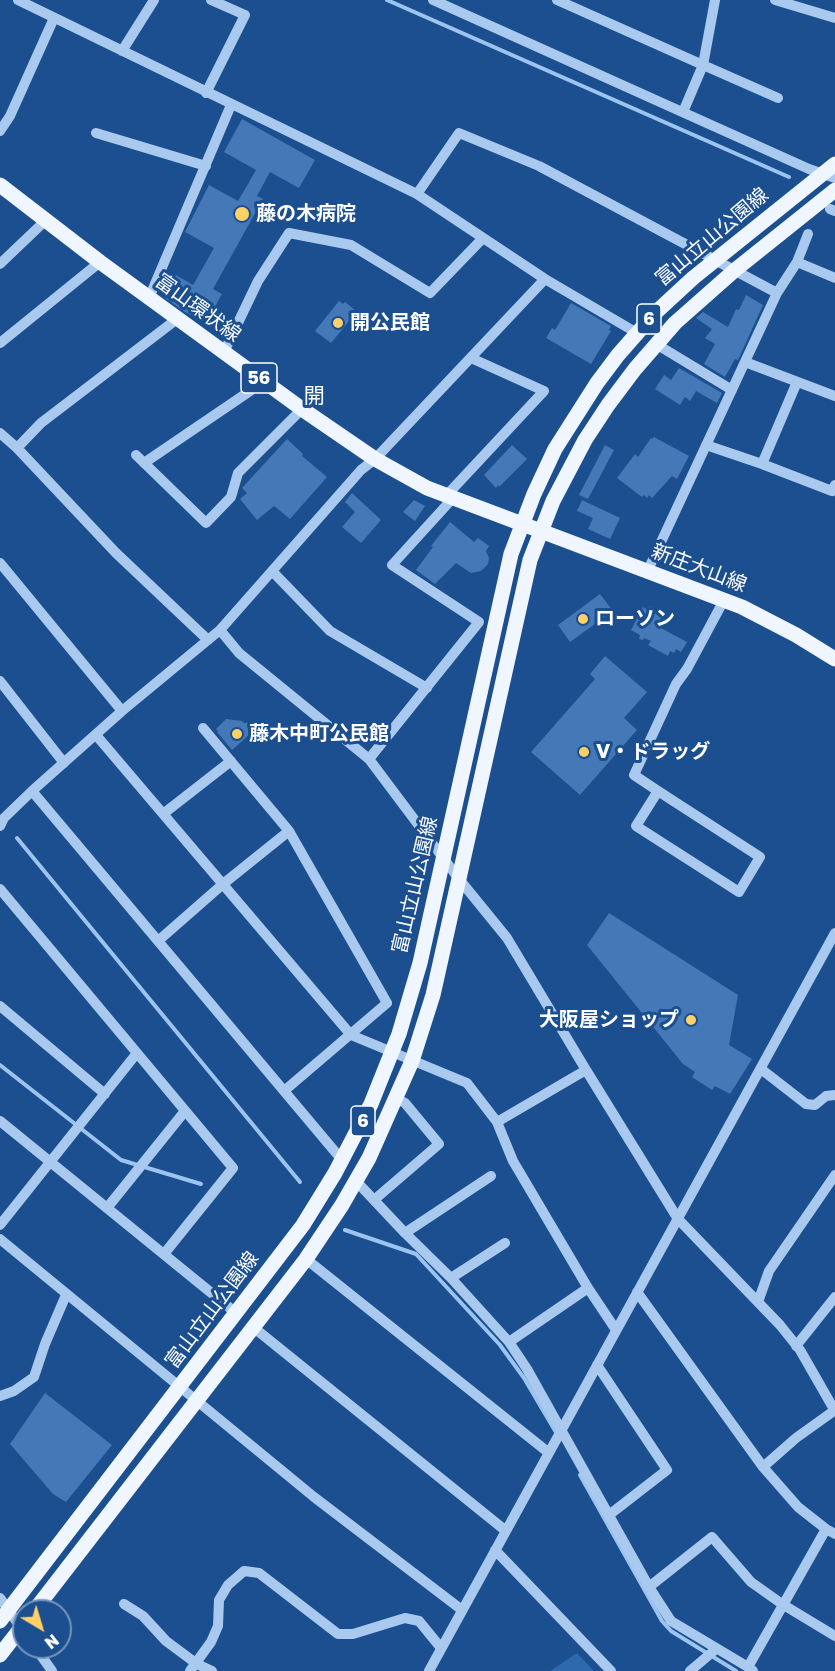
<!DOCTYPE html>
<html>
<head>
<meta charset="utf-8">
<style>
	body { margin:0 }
	#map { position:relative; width:835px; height:1671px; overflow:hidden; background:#1b4f8f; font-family:"Golos Text",sans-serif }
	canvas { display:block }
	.north { position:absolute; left:12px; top:1599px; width:60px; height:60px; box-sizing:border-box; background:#1b4f8f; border:2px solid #7695bc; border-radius:50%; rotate:142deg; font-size:16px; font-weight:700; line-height:24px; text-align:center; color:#fff }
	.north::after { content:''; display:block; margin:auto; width:21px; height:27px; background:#ffd166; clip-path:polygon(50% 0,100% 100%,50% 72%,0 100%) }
</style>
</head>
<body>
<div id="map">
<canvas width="835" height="1671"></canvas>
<div class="north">N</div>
</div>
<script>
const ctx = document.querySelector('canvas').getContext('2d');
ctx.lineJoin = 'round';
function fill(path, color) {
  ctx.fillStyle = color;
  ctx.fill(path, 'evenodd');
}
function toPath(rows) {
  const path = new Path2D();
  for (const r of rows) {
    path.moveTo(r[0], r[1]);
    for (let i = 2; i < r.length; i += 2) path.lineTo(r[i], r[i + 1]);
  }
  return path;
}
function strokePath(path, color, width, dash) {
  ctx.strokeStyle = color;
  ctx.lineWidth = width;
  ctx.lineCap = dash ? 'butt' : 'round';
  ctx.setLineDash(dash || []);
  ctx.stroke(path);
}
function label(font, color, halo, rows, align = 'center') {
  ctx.font = font + ' "Golos Text","Noto Sans JP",sans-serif';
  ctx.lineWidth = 6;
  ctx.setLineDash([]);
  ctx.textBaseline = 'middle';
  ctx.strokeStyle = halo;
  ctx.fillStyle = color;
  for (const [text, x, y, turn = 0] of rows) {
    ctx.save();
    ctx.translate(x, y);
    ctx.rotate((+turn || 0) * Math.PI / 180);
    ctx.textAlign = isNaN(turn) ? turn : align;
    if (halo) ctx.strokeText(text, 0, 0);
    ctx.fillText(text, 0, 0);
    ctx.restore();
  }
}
const green = toPath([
	[577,1653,594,1671,550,1671]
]);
const stream = toPath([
	[387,0,789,177],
	[17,838,300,1182],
	[0,1065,121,1160,201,1184],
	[345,1230,416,1254,500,1345,524,1378,557,1434],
	[580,1475,662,1621,671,1631,736,1671]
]);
const building = toPath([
	[242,119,315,160,299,188,270,172,257,196,263,199,213,289,222,294,206,323,185,312,164,297,176,275,193,285,214,248,185,232,209,185,238,201,256,170,224,152],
	[746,295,763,305,738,360,735,359,725,377,704,364,715,344,705,338,712,329,696,318,703,312,728,327,736,309,739,310],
	[339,301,343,304,345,302,356,311,355,314,331,343,315,331],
	[571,303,611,326,609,330,611,331,591,364,546,338,552,328,555,330],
	[679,368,722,393,717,403,696,391,690,401,685,397,680,405,655,389,664,375,671,380],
	[654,437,689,456,677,479,672,476,652,498,649,495,647,498,644,495,642,497,617,478,635,454,638,457,651,438,652,439],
	[287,439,303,454,302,456,327,477,290,519,274,506,257,520,240,499,247,493,242,488],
	[512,445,527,459,499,487,498,485,496,488,484,475],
	[605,445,614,450,588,499,579,495],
	[352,493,381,520,361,543,342,527,355,512,345,502],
	[414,500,425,506,415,521,403,512],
	[582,500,620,518,610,539,588,529,593,518,577,511],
	[450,522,474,542,478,538,489,546,486,551,489,558,488,564,481,571,471,573,456,563,435,584,416,570,433,547,431,546],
	[600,594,613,611,570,642,558,625],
	[649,606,659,612,657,615,663,619,659,627,687,642,681,652,676,649,674,653,670,651,668,656,648,645,651,641,644,638,643,640,639,639,640,635,631,630,643,607,648,610],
	[605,656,647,692,624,718,637,730,580,795,531,752,595,679,590,674],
	[226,719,242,721,244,723,266,720,232,750,217,732,218,731,216,729],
	[609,913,738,995,729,1045,752,1059,730,1094,715,1086,712,1090,692,1077,695,1072,683,1064,587,945],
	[45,1393,112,1445,66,1502,53,1494,10,1444]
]);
const minor = toPath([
	[18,0,417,194,545,279,637,333],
	[433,0,809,169,835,178],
	[557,0,703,65,715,0],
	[775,0,835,18],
	[122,51,154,0],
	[206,93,245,15,211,0],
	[683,112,703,65,778,98],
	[0,131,10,116,54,18],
	[96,133,206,166],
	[417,194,459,133,539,166,777,293,648,570],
	[830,209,835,211],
	[797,262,808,234],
	[0,264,45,221],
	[777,293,797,262,835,278],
	[149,298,231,105],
	[0,343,100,262],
	[656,344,732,390],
	[224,352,258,281,289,233,351,245,430,293,483,238],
	[745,362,835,396],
	[797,382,762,464,832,491,835,485],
	[0,433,17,448,116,553,208,640],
	[706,445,762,464],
	[17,448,41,423,177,319],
	[136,455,206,523,231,497,238,473,302,409],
	[144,463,250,391,261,379],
	[446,496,544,391,471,358],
	[0,563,122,711],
	[272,571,330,631,427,688],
	[220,630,239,653,369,759,459,879,507,938,586,1070],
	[0,681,64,763],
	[203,728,289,831],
	[96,735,351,1035,467,1083,497,1122,586,1070,678,1219,780,1325,800,1350,835,1411],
	[369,759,479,622,392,565,453,498],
	[32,791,342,1160],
	[658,791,636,826,739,892,760,857,658,791,634,775,676,684,687,669,724,600],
	[163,814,231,761],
	[0,826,4,818,32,791,122,711,220,630,361,470,375,459,545,279],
	[0,889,233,1168,164,1254],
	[158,941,223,884,289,831,387,1003,284,1091],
	[0,1006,105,1094],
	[761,1069,806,1104,815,1105,826,1096,835,1095],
	[0,1121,236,1313],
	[497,1122,513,1161,588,1288],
	[356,1181,405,1233],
	[374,1200,439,1144,405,1103,397,1099],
	[107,1208,185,1111],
	[0,1225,137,1053],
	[0,1239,314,1497,462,1610],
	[505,1243,451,1278,509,1342],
	[306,1259,549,1453],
	[451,1278,405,1233,491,1176],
	[637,1292,763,1467],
	[758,1302,769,1271,835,1175],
	[253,1327,506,1531],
	[616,1330,588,1288,509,1342,527,1369,649,1587],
	[796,1346,835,1297],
	[597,1365,667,1470,609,1515],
	[0,1396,14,1391,34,1377,45,1344,66,1295],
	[835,1410,796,1438,763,1467,798,1507,826,1529,835,1534],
	[495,1550,611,1671],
	[0,1598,24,1632],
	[124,1604,143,1616,166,1641,197,1664,212,1671],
	[35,1647,52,1671],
	[748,1667,671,1621,649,1587,712,1537,751,1582,782,1604,835,1636],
	[190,1671,211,1642,218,1626,219,1600,228,1585,244,1571,259,1573,338,1634,353,1634,405,1618,419,1621,441,1648],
	[429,1671,835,933],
	[690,1671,716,1649],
	[753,1671,748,1667,826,1529]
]);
const major = toPath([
	[0,185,100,262,302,409,375,459,427,488,742,607,796,635,835,659],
	[34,1611,306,1259,342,1205,369,1158,412,1061,433,995,530,560,553,501,585,440,608,405,635,369,675,323,735,270,835,190],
	[0,1621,303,1225,335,1173,371,1104,399,1034,420,963,511,554,534,494,555,449,597,383,618,355,654,314,693,278,835,164],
	[0,1655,24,1624]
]);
const markers = [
	[242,214,8,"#ffd166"],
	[338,323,6,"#ffd166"],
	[583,619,6,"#ffd166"],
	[237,734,6,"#ffd166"],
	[584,752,6,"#ffd166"],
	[691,1020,6,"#ffd166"]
];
const shields = [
	[649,319,24],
	[259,378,36],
	[363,1121,24]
];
const shieldNames = [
	["6",649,319],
	["56",259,378],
	["6",363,1121]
];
const poiNames = [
	["藤の木病院",256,214],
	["開公民館",350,323],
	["ローソン",595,619],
	["藤木中町公民館",249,734],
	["V・ドラッグ",596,752],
	["大阪屋ショップ",679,1020,"right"]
];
const streetNames = [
	["富山立山公園線",712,237,-40],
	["富山環状線",198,308,36],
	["新庄大山線",699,568,21],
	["富山立山公園線",415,885,-77],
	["富山立山公園線",212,1310,-53]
];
const neighbourhoodNames = [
	["開",314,396]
];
fill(green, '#2e69ad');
strokePath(stream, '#9cc4f0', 4);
fill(building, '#4478b7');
strokePath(minor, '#a9c9ee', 10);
strokePath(major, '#f0f6ff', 15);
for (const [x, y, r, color] of markers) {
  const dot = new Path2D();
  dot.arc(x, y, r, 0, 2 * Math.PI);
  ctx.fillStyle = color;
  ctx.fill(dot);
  strokePath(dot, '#1b4f8f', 2);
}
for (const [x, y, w] of shields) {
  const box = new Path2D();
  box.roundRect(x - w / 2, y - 15, w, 30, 4.5);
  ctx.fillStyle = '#1b4f8f';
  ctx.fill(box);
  strokePath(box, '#fff', 1.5);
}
label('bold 18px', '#fff', null, shieldNames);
label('bold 20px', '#fff', '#1b4f8f', poiNames, 'left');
label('20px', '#fff', '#1b4f8f', streetNames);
label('21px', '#fff', '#1b4f8f', neighbourhoodNames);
</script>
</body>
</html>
